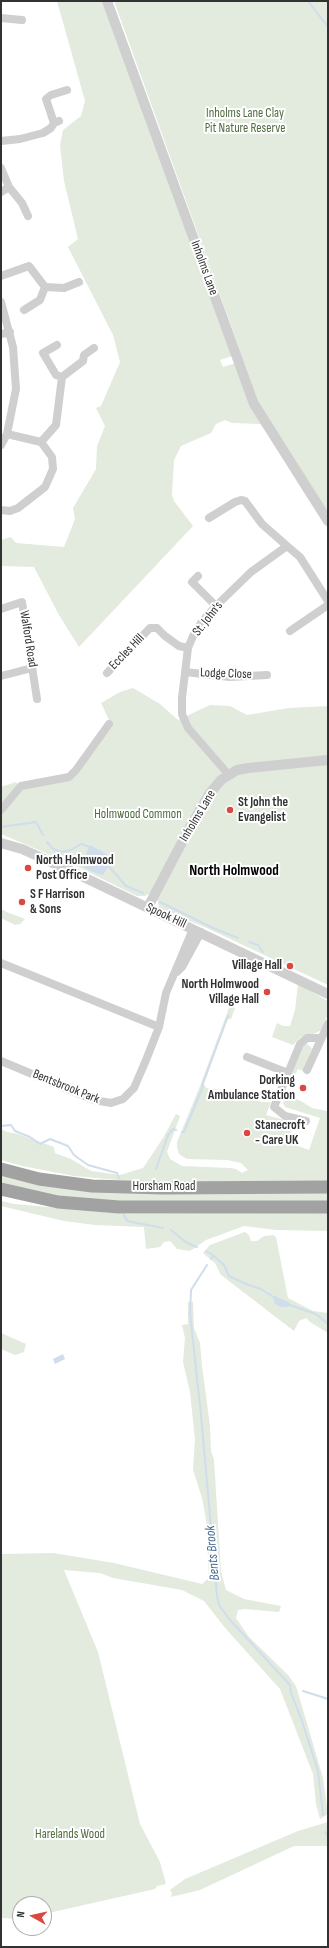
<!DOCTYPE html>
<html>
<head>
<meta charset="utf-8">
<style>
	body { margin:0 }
	#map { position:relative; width:329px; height:1948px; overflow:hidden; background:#fff; font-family:"Sofia Sans Condensed",sans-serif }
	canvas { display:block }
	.frame { position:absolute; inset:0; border:2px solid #323232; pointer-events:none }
	.north { position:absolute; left:12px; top:1896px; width:40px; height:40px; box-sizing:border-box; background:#fff; border:1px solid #adadad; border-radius:50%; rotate:278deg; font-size:11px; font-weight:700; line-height:16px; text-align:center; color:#323232 }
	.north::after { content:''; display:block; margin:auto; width:14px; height:18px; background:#dc4740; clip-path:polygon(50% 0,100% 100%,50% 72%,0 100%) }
</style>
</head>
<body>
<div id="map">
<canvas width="329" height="1948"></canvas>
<div class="frame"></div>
<div class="north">N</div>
</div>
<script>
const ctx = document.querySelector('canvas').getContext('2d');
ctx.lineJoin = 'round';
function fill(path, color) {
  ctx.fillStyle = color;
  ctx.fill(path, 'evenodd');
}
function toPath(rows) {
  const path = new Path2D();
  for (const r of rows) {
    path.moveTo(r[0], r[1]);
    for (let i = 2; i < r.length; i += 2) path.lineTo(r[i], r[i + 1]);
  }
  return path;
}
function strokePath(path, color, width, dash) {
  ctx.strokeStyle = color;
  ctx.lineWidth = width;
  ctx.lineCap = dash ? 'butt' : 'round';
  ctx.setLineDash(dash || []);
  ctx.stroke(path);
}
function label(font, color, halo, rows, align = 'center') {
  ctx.font = font + ' "Sofia Sans Condensed",sans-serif';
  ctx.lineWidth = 4;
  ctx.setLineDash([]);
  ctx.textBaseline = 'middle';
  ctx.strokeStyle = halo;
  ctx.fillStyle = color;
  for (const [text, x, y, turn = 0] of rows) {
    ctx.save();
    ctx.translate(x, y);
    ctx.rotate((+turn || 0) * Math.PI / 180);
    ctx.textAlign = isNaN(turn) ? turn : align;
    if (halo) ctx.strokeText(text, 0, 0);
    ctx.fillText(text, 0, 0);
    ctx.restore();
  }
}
const green = toPath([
	[57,1,103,1,232,356,220,360,223,367,236,363,250,407,261,424,232,423,225,420,216,424,211,433,181,446,174,460,172,495,174,501,193,526,79,647,59,615,34,567,1,566,1,540,11,537,16,543,64,547,75,519,73,508,96,469,97,446,105,426,96,408,101,406,120,362,113,335,68,247,78,239,64,181,60,145,63,130,81,116,85,101],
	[114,1,328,1,328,513,260,406],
	[133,688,160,704,178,720,210,705,230,706,247,715,289,708,328,706,328,985,209,929,159,908,157,898,151,893,145,896,137,896,76,866,1,834,1,787,16,782,22,790,37,785,70,780,111,724,101,703,120,692],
	[1,909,9,913,25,919,20,924,15,925,1,918],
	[298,984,328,1001,328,1014,321,1030,316,1033,301,1037,293,1045,272,1037,277,1023,283,1026,290,1026,295,1010],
	[230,1005,235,1008,231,1019,227,1019,204,1084,206,1088,222,1090,262,1102,271,1102,266,1115,288,1121,287,1124,293,1126,287,1142,309,1150,320,1118,285,1107,283,1103,285,1095,301,1101,312,1108,327,1111,328,1182,140,1182,74,1176,22,1166,1,1160,1,1129,7,1132,18,1134,54,1147,55,1153,71,1159,91,1171,120,1175,143,1168,163,1138,176,1114,180,1116,167,1152,170,1159,182,1166,230,1168,236,1169,242,1173,248,1170,241,1163,227,1160,187,1159,179,1154,177,1147,177,1142,200,1086],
	[307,1044,312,1048,303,1071,298,1069,294,1077,291,1076,304,1045],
	[1,1174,24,1180,328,1192,328,1202,114,1202,72,1199,1,1185],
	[1,1201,14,1204,127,1214,328,1213,328,1231,276,1230,244,1226,206,1240,190,1251,177,1249,170,1241,164,1242,160,1247,146,1249,144,1227,95,1225,64,1221,1,1206],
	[245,1232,249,1235,251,1241,257,1241,264,1236,273,1235,276,1237,288,1298,313,1311,328,1313,328,1333,310,1322,306,1318,299,1321,294,1331,221,1275,215,1263,203,1253,210,1245],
	[188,1302,193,1302,194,1328,200,1343,202,1366,210,1426,211,1451,214,1460,221,1571,226,1590,244,1599,281,1606,279,1612,245,1609,238,1610,236,1618,249,1637,288,1675,296,1686,323,1778,328,1814,320,1819,316,1804,313,1774,280,1689,226,1629,204,1601,182,1590,113,1578,100,1573,64,1570,98,1652,140,1824,160,1862,166,1884,157,1886,155,1889,44,1914,44,1904,20,1904,20,1919,1,1918,1,1554,53,1553,114,1563,202,1584,209,1578,206,1520,202,1498,193,1470,195,1440,190,1392,183,1362,185,1338,182,1325,188,1324],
	[1,1333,26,1344,24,1352,15,1355,1,1349],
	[328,1822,328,1846,294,1846,200,1890,171,1897,172,1893,170,1890,185,1879,298,1831]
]);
const water = toPath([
	[92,846,108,855,108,867,103,875,93,872,84,867,82,861,86,857,87,850],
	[275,1296,290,1303,288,1307,282,1307,275,1304,273,1298],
	[63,1354,65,1359,55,1364,53,1359]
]);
const stream = toPath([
	[308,1,328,27],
	[1,827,36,822,43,835],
	[47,842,53,849,62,852,71,850,81,844,93,848],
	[106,863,126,886,143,893],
	[160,902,213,928,238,938],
	[249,942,258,945,263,952],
	[1,1126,11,1125,15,1131,30,1137,40,1144,50,1139,68,1146,74,1155,88,1165,117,1173,119,1178],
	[182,1132,184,1132,202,1089,203,1083,228,1016],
	[156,1169,168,1135,173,1129,176,1130],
	[124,1215,127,1221,163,1228],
	[171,1230,187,1243,197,1247],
	[206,1251,213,1255,224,1265,229,1276,246,1284,261,1289,275,1298],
	[211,1259,213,1255],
	[207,1265,191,1290,190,1313,201,1415,217,1596,219,1605,230,1620,290,1685,291,1693,301,1718,318,1771,323,1815],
	[287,1304,316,1314,328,1324],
	[303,1691,328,1699],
	[325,1832,328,1836]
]);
const minor = toPath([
	[1,18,22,20],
	[54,123,46,99,51,95,67,90],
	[1,141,20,139,43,133,51,128,54,123,59,121],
	[1,168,9,187,22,203,28,216],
	[1,192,9,187],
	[1,276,29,266,45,287],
	[45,287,64,288,79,282],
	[1,302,13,347,16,389,7,434,1,445],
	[24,310,40,300,45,287],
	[1,334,10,332],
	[57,345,43,353,56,375,62,377],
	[41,442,56,425,62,377,83,361,84,355,94,348],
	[1,510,10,511,18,508,45,487,53,469,52,457,41,442,7,434],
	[209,518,235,502,241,500,245,501,262,524,287,546],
	[198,576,192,582,216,606],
	[1,609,22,602,37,699],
	[290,631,328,605],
	[185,672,230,677,267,675],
	[107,673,150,628,157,628,165,636,179,646,188,648],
	[1,676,32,668],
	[228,774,188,728,182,714,182,698,188,648,193,636,201,623,216,606,251,572,287,546,300,557,328,601],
	[1,810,21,786,69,777,76,770,109,724],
	[1,963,159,1027],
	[177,972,182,967,201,932],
	[247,1057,288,1073],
	[1,1061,94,1100,111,1103,123,1099,134,1088,146,1060,159,1027,166,993,193,929],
	[307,1070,328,1024],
	[306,1121,285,1116,274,1107,300,1044,307,1038,321,1038]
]);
const tertiary = toPath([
	[107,1,254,404,328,521],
	[1,843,22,849,75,873,328,994],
	[148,907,189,829,210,793,221,780,237,770,248,768,328,760]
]);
const trunk = toPath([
	[1,1169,39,1179,92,1186,163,1188,328,1187],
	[1,1189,58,1202,119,1207,328,1207]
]);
const markers = [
	[230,810,4,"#dc4740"],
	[28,868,4,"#dc4740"],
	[22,902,4,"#dc4740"],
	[290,966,4,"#dc4740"],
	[267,992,4,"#dc4740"],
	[303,1088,4,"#dc4740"],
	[247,1133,4,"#dc4740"]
];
const parkNames = [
	["Inholms Lane Clay",245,114],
	["Pit Nature Reserve",245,129],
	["Holmwood Common",138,815],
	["Harelands Wood",70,1835]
];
const streetNames = [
	["Inholms Lane",204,268,70],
	["St. John's",208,619,-52],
	["Walford Road",28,639,81],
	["Eccles Hill",127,652,-46],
	["Lodge Close",226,674,2],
	["Inholms Lane",198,816,-59],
	["Spook Hill",166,916,25],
	["Bentsbrook Park",66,1087,22],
	["Horsham Road",164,1187]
];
const poiNames = [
	["St John the",238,803],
	["Evangelist",238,818],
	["North Holmwood",36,861],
	["Post Office",36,876],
	["S F Harrison",30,895],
	["& Sons",30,910],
	["Village Hall",282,966,"right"],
	["North Holmwood",259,985,"right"],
	["Village Hall",259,1000,"right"],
	["Dorking",295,1081,"right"],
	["Ambulance Station",295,1096,"right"],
	["Stanecroft",255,1126],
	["- Care UK",255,1141]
];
const waterNames = [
	["Bents Brook",213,1553,-95]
];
const quarterNames = [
	["North Holmwood",234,871]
];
fill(green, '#e3eade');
fill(water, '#cfddec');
strokePath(stream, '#cfddec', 2);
strokePath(minor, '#cfcfcf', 8);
strokePath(tertiary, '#cfcfcf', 10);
strokePath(trunk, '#a2a2a2', 13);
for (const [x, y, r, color] of markers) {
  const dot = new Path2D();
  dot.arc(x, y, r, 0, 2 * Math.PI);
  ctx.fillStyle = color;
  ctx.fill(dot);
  strokePath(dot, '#fff', 1.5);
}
label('13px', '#506c41', '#fff', parkNames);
label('13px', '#323232', '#fff', streetNames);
label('bold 13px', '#323232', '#fff', poiNames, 'left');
label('italic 14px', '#436990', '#fff', waterNames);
label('bold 15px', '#000', '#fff', quarterNames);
</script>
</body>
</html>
